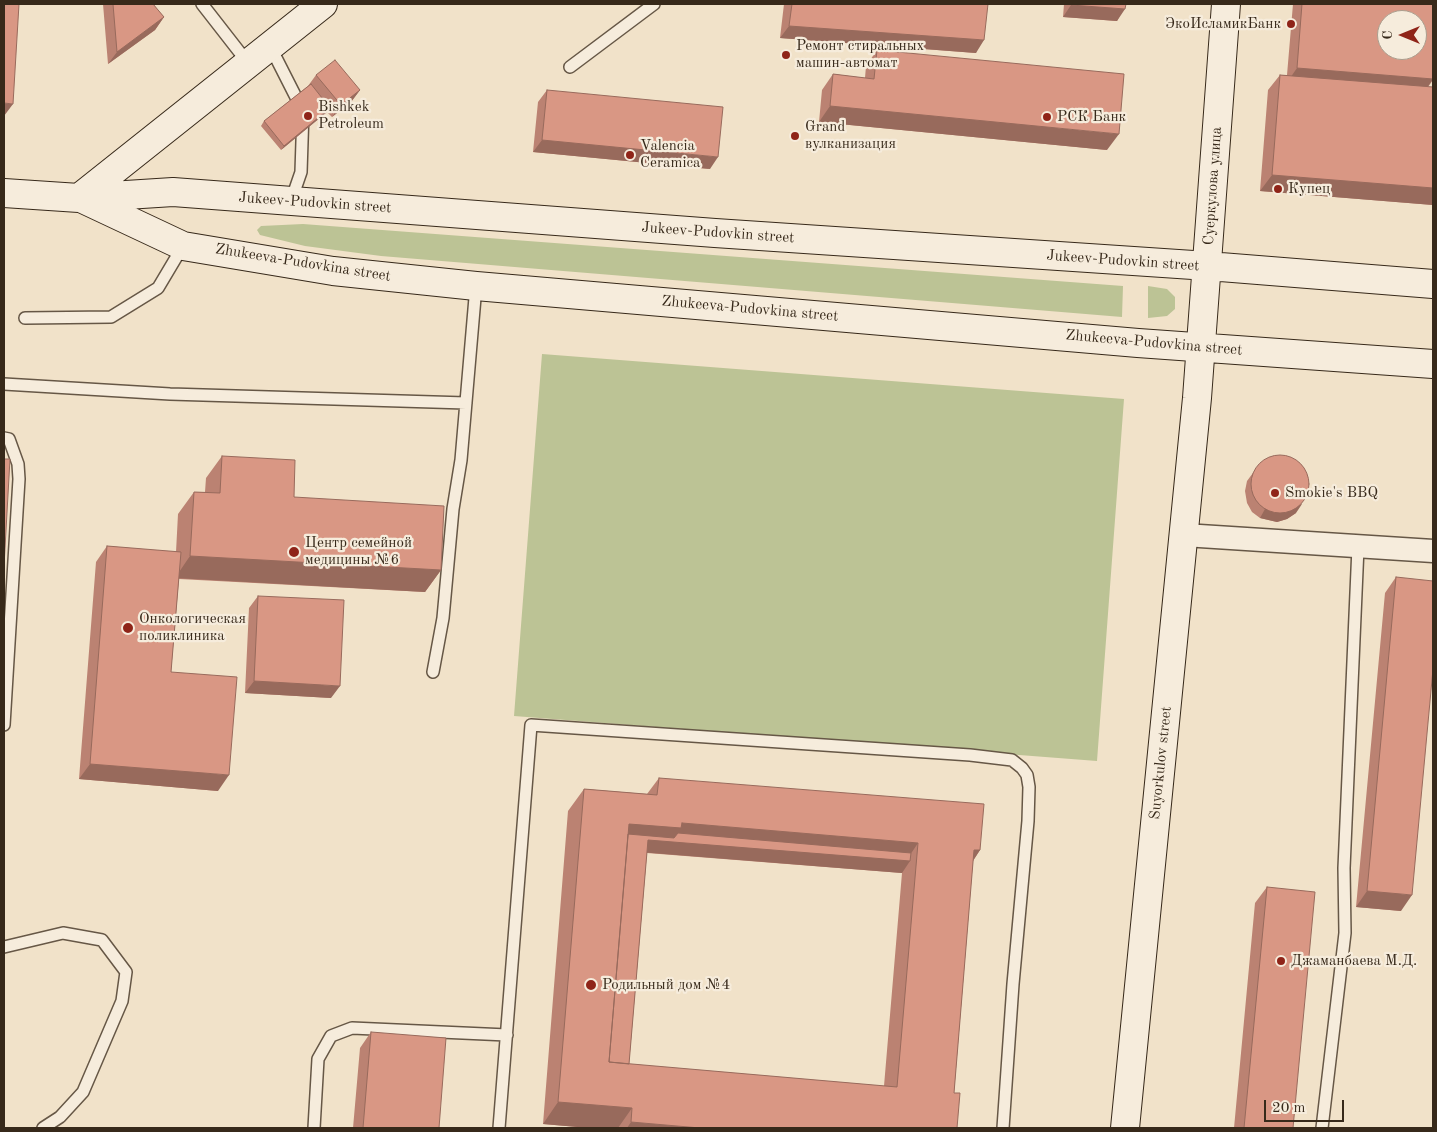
<!DOCTYPE html>
<html>
<head>
<meta charset="utf-8">
<style>
	body { margin:0 }
	#map { position:relative; width:1437px; height:1132px; overflow:hidden; background:#f1e2c9; font-family:"Old Standard TT",serif }
	canvas { display:block }
	.frame { position:absolute; inset:0; border:5px solid #37291a; pointer-events:none }
	.north { position:absolute; left:1377px; top:10px; width:50px; height:50px; box-sizing:border-box; background:#f6ecdc; border:1px solid #aa9e8e; border-radius:50%; rotate:270deg; font-size:14px; font-weight:700; line-height:20px; text-align:center; color:#37291a }
	.north::after { content:''; display:block; margin:auto; width:18px; height:22px; background:#8f2418; clip-path:polygon(50% 0,100% 100%,50% 72%,0 100%) }
	.scale { position:absolute; left:1264px; top:1100px; width:80px; height:22px; box-sizing:border-box; border:2px solid #37291a; border-top:0; padding-left:6px; font-size:15px; line-height:18px; white-space:nowrap; color:#37291a; -webkit-text-stroke:4px #f6ecdc; paint-order:stroke }
</style>
</head>
<body>
<div id="map">
<canvas width="1437" height="1132"></canvas>
<div class="frame"></div>
<div class="north">С</div>
<div class="scale">20 m</div>
</div>
<script>
const ctx = document.querySelector('canvas').getContext('2d');
ctx.lineJoin = 'round';
function fill(path, color) {
  ctx.fillStyle = color;
  ctx.fill(path, 'evenodd');
}
function toPath(rows) {
  const path = new Path2D();
  for (const r of rows) {
    if (r.length === 3) {
      path.moveTo(r[0] + r[2], r[1]);
      path.arc(r[0], r[1], r[2], 0, 2 * Math.PI);
      continue;
    }
    path.moveTo(r[0], r[1]);
    for (let i = 2; i < r.length; i += 2) path.lineTo(r[i], r[i + 1]);
  }
  return path;
}
function strokePath(path, color, width, dash) {
  ctx.strokeStyle = color;
  ctx.lineWidth = width;
  ctx.lineCap = dash ? 'butt' : 'round';
  ctx.setLineDash(dash || []);
  ctx.stroke(path);
}
function label(font, color, halo, rows, align = 'center') {
  ctx.font = font + ' "Old Standard TT",serif';
  ctx.lineWidth = 4.5;
  ctx.setLineDash([]);
  ctx.textBaseline = 'middle';
  ctx.strokeStyle = halo;
  ctx.fillStyle = color;
  for (const [text, x, y, turn = 0] of rows) {
    ctx.save();
    ctx.translate(x, y);
    ctx.rotate((+turn || 0) * Math.PI / 180);
    ctx.textAlign = isNaN(turn) ? turn : align;
    if (halo) ctx.strokeText(text, 0, 0);
    ctx.fillText(text, 0, 0);
    ctx.restore();
  }
}
const green = toPath([
	[303,224,1123,286,1122,317,381,256,305,246,260,235,257,230,261,226],
	[1148,286,1167,289,1175,297,1175,309,1167,316,1148,318],
	[542,354,1124,399,1097,761,514,716]
]);
const lane = toPath([
	[202,4,248,63],
	[270,46,303,111,301,172,291,201],
	[570,67,654,4],
	[25,318,111,317,158,288,183,246],
	[4,384,170,394,466,403],
	[4,438,9,439,18,464,19,479,4,725],
	[433,672,443,618,453,509,461,460,476,286],
	[4,947,63,933,102,940,126,972,122,1001,83,1092,60,1117,43,1128],
	[314,1128,318,1059,331,1036,352,1028,507,1035],
	[499,1128,531,725,970,755,1012,760,1022,768,1027,775,1029,787,1028,821,1013,984,1003,1128],
	[1322,1128,1345,933,1344,868,1358,547]
]);
const street = toPath([
	[1184,535,1433,551]
]);
const secondary = toPath([
	[4,193,79,198,173,192,715,233,1208,266,1433,284],
	[79,198,323,4],
	[83,199,183,246,333,271,476,286,1138,343,1433,364],
	[1125,1128,1197,398,1226,4]
]);
const wall = toPath([
	[103,4,153,4,164,17,155,30,108,64],
	[784,4,988,4,976,53,780,38],
	[1064,4,1126,4,1117,21,1063,17],
	[1293,4,1433,4,1433,80,1428,87,1433,87,1433,205,1260,191,1268,90,1280,75,1287,75],
	[877,50,1107,150,819,122,822,90,833,74,865,78,866,66],
	[316,75,360,90,351,102,332,117,327,112,281,150,261,126,264,121,308,86],
	[547,90,710,169,533,152,538,102],
	[222,456,294,497,441,570,425,592,179,579,171,672,218,791,79,779,96,562,107,546,176,552,178,514,194,492,205,492,206,478],
	[1261,462,1296,513,1287,519,1277,522,1260,518,1252,512,1247,503,1245,491,1247,481],
	[1396,577,1401,911,1356,907,1385,593],
	[258,596,331,698,245,693,249,608],
	[659,778,980,850,973,861,954,1093,957,1128,589,1128,543,1124,568,811,584,789,647,794],
	[647,853,902,873,884,1086,629,1064],
	[1267,887,1293,1128,1234,1128,1255,903],
	[371,1032,439,1128,353,1128,360,1048]
]);
const shadedWall = toPath([
	[1071,5,1125,9,1117,21,1063,17],
	[164,17,155,30,108,64,117,52],
	[789,26,984,40,976,53,780,38],
	[1297,68,1433,79,1422,95,1286,84],
	[360,90,351,102,332,117,341,105],
	[4,103,13,104,4,116],
	[830,106,1119,134,1107,150,819,122],
	[330,108,327,112,281,150,284,146],
	[542,140,718,157,710,169,533,152],
	[1272,175,1433,188,1433,205,1260,191],
	[1302,504,1296,513,1287,519,1277,522,1260,518,1265,509],
	[190,556,441,570,425,592,175,578],
	[254,681,340,686,331,698,245,693],
	[90,764,229,775,218,791,79,779],
	[682,823,918,843,906,861,910,861,902,873,639,852,621,846,629,824],
	[974,850,980,850,965,873],
	[1367,891,1412,895,1401,911,1356,907],
	[558,1102,632,1108,618,1128,589,1128,543,1124],
	[631,1122,700,1128,627,1128]
]);
const building = toPath([
	[4,4,19,4,13,104,4,103,4,4],
	[113,4,153,4,164,17,117,52,113,4],
	[792,4,988,4,984,40,789,26,792,4],
	[1071,4,1126,4,1125,9,1071,5,1071,4],
	[1302,4,1433,4,1433,79,1297,68,1302,4],
	[1387,20,1417,20,1417,50,1387,50,1387,20],
	[877,50,1124,74,1119,134,830,106,833,74,874,79,877,50],
	[335,60,360,90,341,105,316,75,335,60],
	[1280,75,1433,87,1433,188,1272,175,1280,75],
	[311,84,330,108,284,146,264,121,311,84],
	[547,90,723,107,718,157,542,140,547,90],
	[1280,484,29],
	[222,456,295,460,294,497,444,506,441,570,190,556,194,492,220,493,222,456],
	[4,459,10,459,4,566,4,459],
	[107,546,181,552,171,672,237,677,229,775,90,764,107,546],
	[1396,577,1433,581,1433,669,1412,895,1367,891,1396,577],
	[258,596,344,600,340,686,254,681,258,596],
	[659,778,984,804,980,850,974,850,954,1093,960,1093,957,1128,700,1128,631,1122,632,1108,558,1102,584,789,657,795,659,778],
	[682,823,918,843,897,1087,609,1062,629,824,681,828,682,823],
	[678,833,911,853,910,861,648,840,629,1064,609,1062,628,834,674,838,678,833],
	[1267,887,1315,892,1293,1128,1244,1128,1267,887],
	[371,1032,446,1038,439,1128,363,1128,371,1032]
]);
const markers = [
	[1291,24,5,"#8f2418"],
	[786,55,5,"#8f2418"],
	[308,116,5,"#8f2418"],
	[1047,117,5,"#8f2418"],
	[795,136,5,"#8f2418"],
	[630,155,5,"#8f2418"],
	[1278,189,5,"#8f2418"],
	[1275,493,5,"#8f2418"],
	[294,552,6,"#8f2418"],
	[128,628,6,"#8f2418"],
	[1281,961,5,"#8f2418"],
	[591,985,6,"#8f2418"]
];
const poiNames = [
	["ЭкоИсламикБанк",1281,24,"right"],
	["Ремонт стиральных",796,46],
	["машин-автомат",796,63],
	["Bishkek",318,107],
	["Petroleum",318,124],
	["РСК Банк",1057,117],
	["Grand",805,127],
	["вулканизация",805,144],
	["Valencia",640,146],
	["Ceramica",640,163],
	["Купец",1288,189],
	["Smokie's BBQ",1285,493],
	["Центр семейной",305,543],
	["медицины №6",305,560],
	["Онкологическая",139,619],
	["поликлиника",139,636],
	["Джаманбаева М.Д.",1291,961],
	["Родильный дом №4",602,985]
];
const streetNames = [
	["Суеркулова улица",1213,186,-86],
	["Jukeev-Pudovkin street",315,203,4],
	["Jukeev-Pudovkin street",718,233,4],
	["Jukeev-Pudovkin street",1123,261,4],
	["Zhukeeva-Pudovkina street",303,263,9],
	["Zhukeeva-Pudovkina street",750,309,5],
	["Zhukeeva-Pudovkina street",1154,343,5],
	["Suyorkulov street",1161,763,-84]
];
fill(green, '#bcc395');
strokePath(lane, '#665746', 14);
strokePath(street, '#665746', 25);
strokePath(secondary, '#37291a', 30);
strokePath(lane, '#f6ecdc', 11);
strokePath(street, '#f6ecdc', 22);
strokePath(secondary, '#f6ecdc', 28);
fill(wall, '#bb8272');
fill(shadedWall, '#986a5c');
fill(building, '#d99784');
strokePath(building, '#986a5c', 1);
for (const [x, y, r, color] of markers) {
  const dot = new Path2D();
  dot.arc(x, y, r, 0, 2 * Math.PI);
  ctx.fillStyle = color;
  ctx.fill(dot);
  strokePath(dot, '#f6ecdc', 2);
}
label('15px', '#37291a', '#f6ecdc', poiNames, 'left');
label('15px', '#37291a', '#f6ecdc', streetNames);
</script>
</body>
</html>
